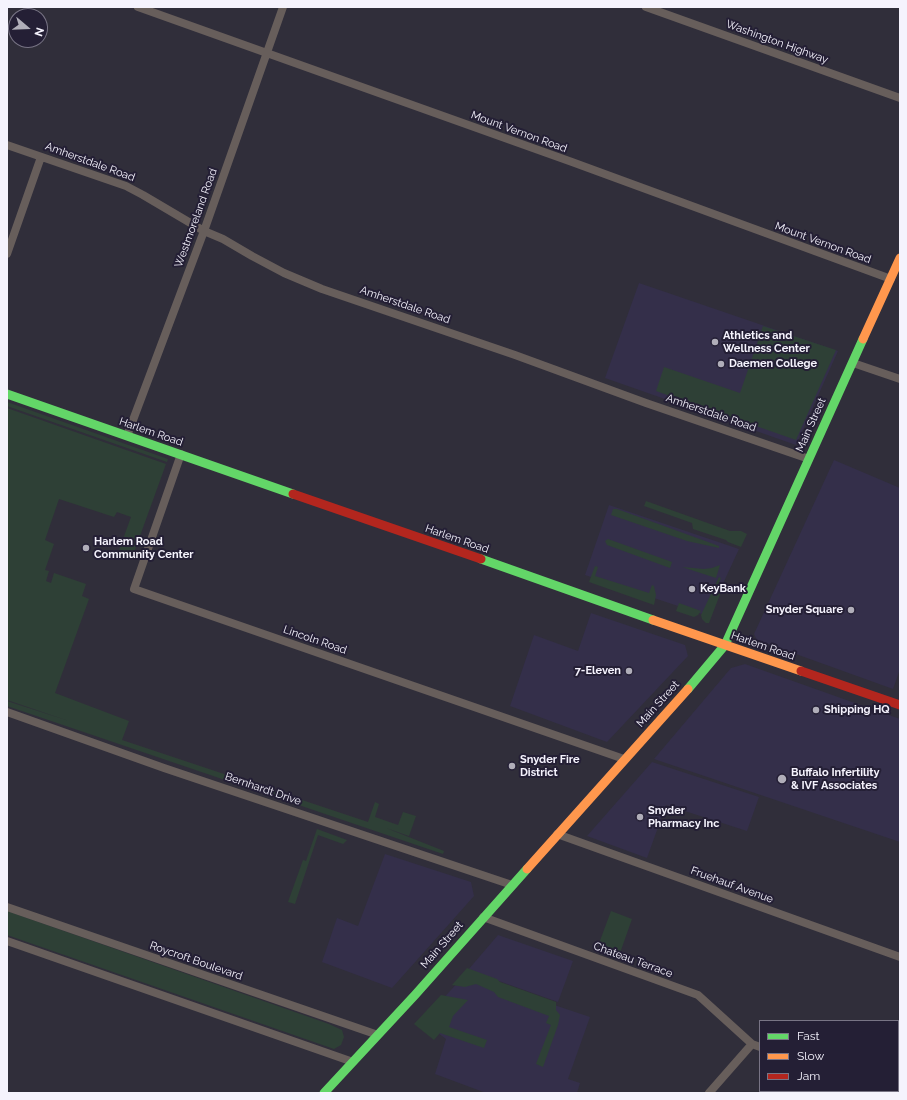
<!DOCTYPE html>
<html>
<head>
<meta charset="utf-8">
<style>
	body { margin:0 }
	#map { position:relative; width:907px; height:1100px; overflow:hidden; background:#302e3a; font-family:Raleway,sans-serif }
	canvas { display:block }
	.frame { position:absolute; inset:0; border:8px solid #f5f3fd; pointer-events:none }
	.legend { position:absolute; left:759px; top:1020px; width:140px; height:72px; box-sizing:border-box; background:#241f35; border:1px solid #787485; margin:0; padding:5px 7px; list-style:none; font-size:12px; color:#f5f3fd }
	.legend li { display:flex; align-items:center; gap:8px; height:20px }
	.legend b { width:20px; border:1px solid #787485 }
	.north { position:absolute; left:8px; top:8px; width:40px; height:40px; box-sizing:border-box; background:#241f35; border:1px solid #787485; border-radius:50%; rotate:109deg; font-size:11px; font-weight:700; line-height:16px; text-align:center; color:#f5f3fd }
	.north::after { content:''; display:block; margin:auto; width:14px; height:18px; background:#b0aeb9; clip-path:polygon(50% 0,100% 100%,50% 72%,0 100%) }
</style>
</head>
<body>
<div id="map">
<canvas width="907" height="1100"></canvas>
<div class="frame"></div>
<ul class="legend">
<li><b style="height:5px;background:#63d668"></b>Fast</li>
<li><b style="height:5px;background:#ff974d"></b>Slow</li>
<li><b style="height:5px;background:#b3261e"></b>Jam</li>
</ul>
<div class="north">N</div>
</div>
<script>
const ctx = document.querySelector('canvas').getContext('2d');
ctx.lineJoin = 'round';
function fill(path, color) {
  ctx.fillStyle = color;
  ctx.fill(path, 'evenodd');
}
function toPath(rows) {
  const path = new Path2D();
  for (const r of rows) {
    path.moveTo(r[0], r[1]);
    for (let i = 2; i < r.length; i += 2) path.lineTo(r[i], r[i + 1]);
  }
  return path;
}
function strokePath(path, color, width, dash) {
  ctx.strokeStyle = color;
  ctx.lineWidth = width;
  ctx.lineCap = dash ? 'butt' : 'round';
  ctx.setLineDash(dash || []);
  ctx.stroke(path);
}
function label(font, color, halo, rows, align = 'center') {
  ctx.font = font + ' Raleway,sans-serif';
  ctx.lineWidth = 4;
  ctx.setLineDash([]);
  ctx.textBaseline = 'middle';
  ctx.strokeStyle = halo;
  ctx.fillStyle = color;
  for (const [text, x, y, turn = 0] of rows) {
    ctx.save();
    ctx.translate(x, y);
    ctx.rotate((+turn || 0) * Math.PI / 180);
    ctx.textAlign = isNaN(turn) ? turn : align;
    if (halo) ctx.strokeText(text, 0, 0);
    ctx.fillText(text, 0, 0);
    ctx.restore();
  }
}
const built = toPath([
	[639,283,838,351,796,445,605,378],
	[834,460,900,488,900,669,893,689,757,640,754,634],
	[609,505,739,549,708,616,585,575],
	[591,613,685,645,688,656,607,742,510,706,534,635,578,651],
	[745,664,900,719,900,842,654,759,731,668],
	[652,762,759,797,747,831,666,805,647,858,587,836],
	[385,854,471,882,474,896,392,988,322,962,337,918,358,926],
	[498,935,573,961,558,1002,468,970],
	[465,975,590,1017,568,1079,580,1083,577,1093,486,1093,435,1074,446,1039,422,1021]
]);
const green = toPath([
	[763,326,836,350,796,440,656,391,664,367,740,393],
	[7,402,168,459,167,462,7,406],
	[7,408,166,464,132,558,118,553,131,517,117,512,114,517,59,499,45,540,54,544,45,570,49,571,46,581,51,583,54,573,86,584,82,596,89,599,55,693,129,721,122,740,368,822,375,802,379,804,375,817,398,825,403,812,416,816,409,836,386,828,444,851,443,854,7,706,7,701,69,721,7,700],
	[646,501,730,531,741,531,747,534,741,547,728,542,726,540,693,529,692,523,644,506],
	[613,509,617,509,719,546,719,548,687,541,611,515],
	[608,539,672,562,670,568,607,545,605,541],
	[720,565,716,578,682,567,704,569,712,568],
	[595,566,598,567,595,576,649,593,652,585,654,586,656,595,654,605,589,582],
	[719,577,721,578,719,582,724,584,709,623,706,623,702,619,701,615],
	[679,603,701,611,698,615,694,617,676,611],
	[317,829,347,840,343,844,318,835,295,904,288,902,303,860,306,861],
	[7,911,329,1024,342,1030,344,1037,341,1045,334,1049,7,935],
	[611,911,632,919,620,953,598,946],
	[467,968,497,979,500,982,556,1002,556,1010,560,1015,558,1025,543,1067,536,1064,551,1025,546,1023,549,1016,498,997,494,992,476,984,465,987,452,985],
	[441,995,468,1000,453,1016,449,1027,487,1040,484,1048,440,1033,434,1040,414,1024]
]);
const street = toPath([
	[138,7,572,162,891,279],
	[646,7,900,98],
	[7,145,126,186,143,195,204,231,223,239,252,256,284,273,322,289,515,355,646,403,809,459],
	[7,254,41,157],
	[853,363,900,379],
	[127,436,204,231,283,7],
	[181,454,134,589,624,759],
	[7,712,164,768,512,885],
	[557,834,900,957],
	[7,907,378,1035],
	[483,917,698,995,752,1044,760,1047],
	[7,941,353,1062],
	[884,1091,890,1093],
	[709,1093,752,1044]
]);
const fast = toPath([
	[7,394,293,494],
	[481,559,653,620],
	[688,689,725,645,863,339],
	[324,1093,415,995,527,869]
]);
const slow = toPath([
	[863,339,900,258],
	[653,620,801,671],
	[527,869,688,689]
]);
const jam = toPath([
	[293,494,481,559],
	[801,671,900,705]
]);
const markers = [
	[715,342,4,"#b0aeb9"],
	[721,364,4,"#b0aeb9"],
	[86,548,4,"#b0aeb9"],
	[692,589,4,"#b0aeb9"],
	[851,610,4,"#b0aeb9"],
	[629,671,4,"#b0aeb9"],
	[816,710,4,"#b0aeb9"],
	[512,766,4,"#b0aeb9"],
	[782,779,5,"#b0aeb9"],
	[640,817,4,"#b0aeb9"]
];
const streetNames = [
	["Washington Highway",777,42,20],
	["Mount Vernon Road",519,132,20],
	["Amherstdale Road",90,162,20],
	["Westmoreland Road",196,218,-70],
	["Mount Vernon Road",823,243,20],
	["Amherstdale Road",405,305,19],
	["Amherstdale Road",711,413,19],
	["Main Street",811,425,-66],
	["Harlem Road",151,432,19],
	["Harlem Road",457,539,19],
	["Lincoln Road",315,640,19],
	["Harlem Road",763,646,19],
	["Main Street",658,704,-48],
	["Bernhardt Drive",263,789,19],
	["Fruehauf Avenue",732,885,20],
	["Main Street",442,945,-49],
	["Chateau Terrace",633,960,20],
	["Roycroft Boulevard",196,961,19]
];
const poiNames = [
	["Athletics and",723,336],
	["Wellness Center",723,349],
	["Daemen College",729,364],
	["Harlem Road",94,542],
	["Community Center",94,555],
	["KeyBank",700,589],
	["Snyder Square",843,610,"right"],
	["7-Eleven",621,671,"right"],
	["Shipping HQ",824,710],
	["Snyder Fire",520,760],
	["District",520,773],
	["Buffalo Infertility",791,773],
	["& IVF Associates",791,786],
	["Snyder",648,811],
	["Pharmacy Inc",648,824]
];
fill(built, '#342f4a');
fill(green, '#2e4036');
strokePath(street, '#675e5b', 8);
strokePath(fast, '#63d668', 9);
strokePath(slow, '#ff974d', 9);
strokePath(jam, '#b3261e', 9);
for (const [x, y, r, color] of markers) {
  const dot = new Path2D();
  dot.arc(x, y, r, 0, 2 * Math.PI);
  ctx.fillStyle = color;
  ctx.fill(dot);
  strokePath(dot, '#241f35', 1.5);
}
label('11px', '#f5f3fd', '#241f35', streetNames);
label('bold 11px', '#f5f3fd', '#241f35', poiNames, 'left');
</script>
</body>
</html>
